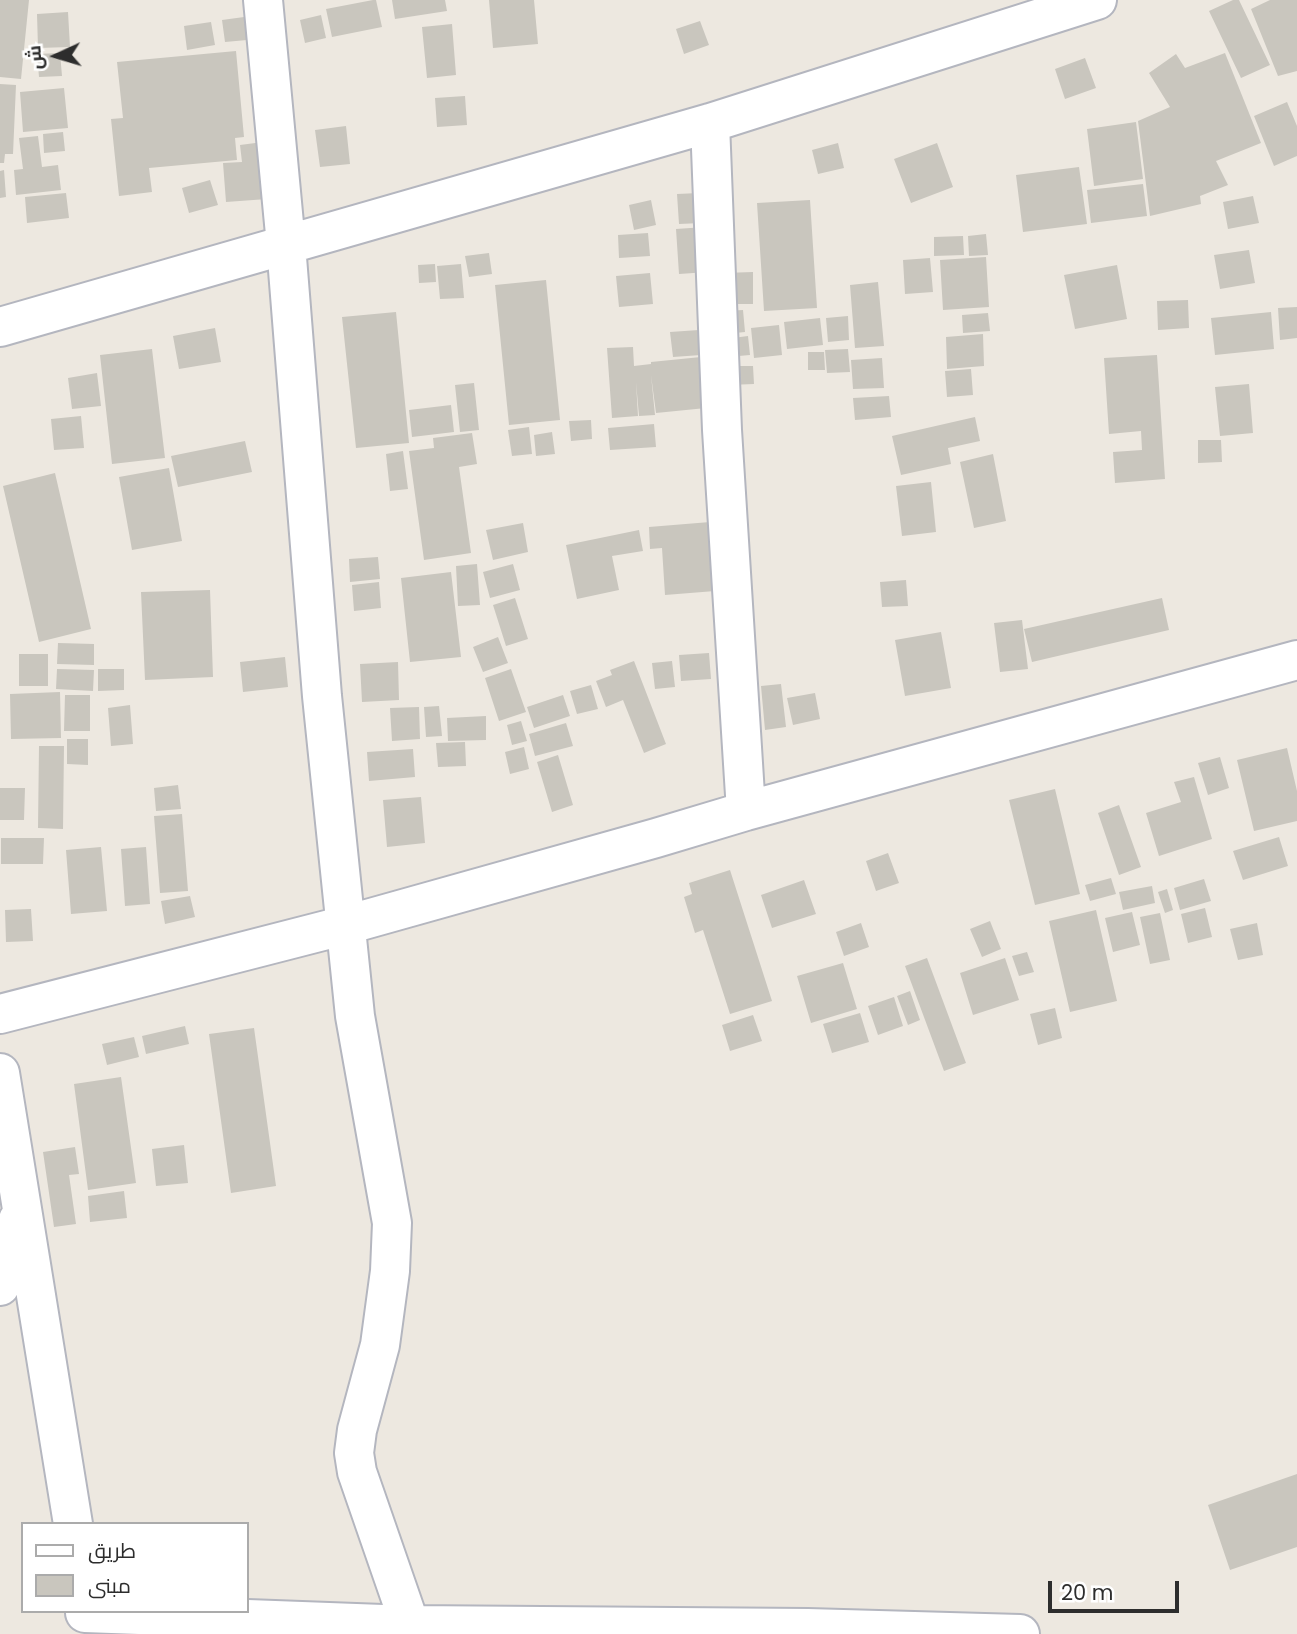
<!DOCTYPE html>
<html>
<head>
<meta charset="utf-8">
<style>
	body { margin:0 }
	#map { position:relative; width:1297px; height:1634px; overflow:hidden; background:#ede8e0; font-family:Poppins,Cairo,sans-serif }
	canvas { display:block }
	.legend { position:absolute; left:21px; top:1522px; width:228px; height:91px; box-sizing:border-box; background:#fff; border:2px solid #ababab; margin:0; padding:9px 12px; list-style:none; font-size:21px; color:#2d2d2d }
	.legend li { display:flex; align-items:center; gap:14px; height:35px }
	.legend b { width:35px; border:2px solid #ababab }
	.north { position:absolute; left:21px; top:21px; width:70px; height:70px; -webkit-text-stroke:5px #fff; paint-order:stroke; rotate:266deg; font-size:19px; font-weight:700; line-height:28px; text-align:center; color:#2d2d2d }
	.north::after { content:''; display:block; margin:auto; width:24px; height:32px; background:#2d2d2d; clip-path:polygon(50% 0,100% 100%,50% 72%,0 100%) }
	.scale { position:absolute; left:1048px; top:1581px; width:131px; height:32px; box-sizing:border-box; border:4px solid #2d2d2d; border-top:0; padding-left:9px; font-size:21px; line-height:24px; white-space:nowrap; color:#2d2d2d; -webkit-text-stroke:5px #fff; paint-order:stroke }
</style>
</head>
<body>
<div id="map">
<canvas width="1297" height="1634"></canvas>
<ul class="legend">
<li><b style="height:9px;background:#fff"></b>طريق</li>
<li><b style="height:19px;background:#c9c6be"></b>مبنى</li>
</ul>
<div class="north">ش</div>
<div class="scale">20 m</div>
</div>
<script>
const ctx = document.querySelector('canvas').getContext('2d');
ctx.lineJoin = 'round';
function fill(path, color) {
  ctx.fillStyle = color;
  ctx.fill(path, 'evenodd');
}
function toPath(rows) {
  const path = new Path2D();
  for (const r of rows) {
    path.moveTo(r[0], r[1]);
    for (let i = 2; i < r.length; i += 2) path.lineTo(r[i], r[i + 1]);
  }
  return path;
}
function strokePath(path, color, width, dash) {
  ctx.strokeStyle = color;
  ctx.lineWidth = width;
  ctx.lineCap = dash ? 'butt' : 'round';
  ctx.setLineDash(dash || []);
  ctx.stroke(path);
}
const building = toPath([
	[0,0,29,0,21,79,0,77],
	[373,0,376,0,382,27,332,37,326,9],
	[392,0,445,0,447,11,395,19],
	[489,0,534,0,538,44,493,48],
	[1233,0,1239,0,1270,65,1241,78,1209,11],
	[1270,0,1297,0,1297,71,1278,76,1251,9],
	[68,12,70,47,38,48,37,14],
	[321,15,326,38,305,43,300,20],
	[244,17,247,40,225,42,222,20],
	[700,21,709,45,684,54,676,29],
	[211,22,215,45,187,50,184,26],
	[452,24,456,75,427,78,422,27],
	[236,51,244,137,235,138,237,160,149,168,152,192,119,196,111,119,123,118,117,62],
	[60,53,62,76,39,77,37,54],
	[1225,53,1261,143,1216,161,1228,185,1200,196,1201,204,1150,216,1138,121,1170,107,1149,73,1176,54,1185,68],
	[1085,58,1096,88,1065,99,1055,69],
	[0,84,16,85,13,154,5,154,4,163,0,163],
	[64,88,68,128,23,132,20,92],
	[465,96,467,125,437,127,435,98],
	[1287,102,1297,126,1297,156,1274,166,1254,116],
	[1136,122,1143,179,1094,186,1087,129],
	[346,126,350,164,320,167,315,130],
	[63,132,65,151,44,153,43,134],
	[38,136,42,167,58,165,61,190,16,195,14,170,23,169,19,138],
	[263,142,267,199,226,202,223,163,242,162,240,145],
	[838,143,844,168,818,174,812,150],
	[937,143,953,187,911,203,894,159],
	[1079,167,1087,224,1023,232,1016,175],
	[4,170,6,197,0,198,0,171],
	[210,180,218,205,189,213,182,188],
	[1143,184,1147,216,1091,223,1087,190],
	[66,193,69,218,27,223,25,197],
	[699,193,701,223,679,224,677,194],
	[1253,196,1259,223,1228,229,1223,202],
	[651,200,656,225,634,230,629,205],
	[810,200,817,308,764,311,757,203],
	[705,227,708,272,679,274,676,229],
	[648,233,650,256,619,258,618,235],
	[986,234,988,255,969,256,968,236],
	[963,236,964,255,934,256,934,237],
	[1249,250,1255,283,1220,289,1214,255],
	[489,253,492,274,469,277,465,256],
	[986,257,989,307,943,310,940,260],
	[930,258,933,292,905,294,903,260],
	[435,264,436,282,419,283,418,265],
	[461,264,464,298,440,299,437,266],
	[1117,265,1127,319,1075,329,1064,275],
	[753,272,753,304,724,304,724,273],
	[650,273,653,304,619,307,616,276],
	[546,280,560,420,509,425,495,285],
	[878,282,884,346,855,348,850,285],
	[1188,300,1189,328,1158,330,1157,301],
	[1297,307,1297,338,1280,340,1278,308],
	[743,310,745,332,725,334,724,311],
	[396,312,409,443,356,448,342,317],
	[1271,312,1274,349,1215,355,1211,318],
	[988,313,990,331,963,333,962,315],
	[848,316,849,340,828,342,826,318],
	[820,318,823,345,787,349,784,322],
	[779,325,782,355,754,358,751,328],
	[215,328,221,362,179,369,173,336],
	[699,330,701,355,673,357,670,332],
	[983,334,984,366,947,369,946,337],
	[748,336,750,355,727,357,725,339],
	[633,347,634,366,651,364,651,362,701,357,706,408,656,413,651,375,655,415,639,416,636,382,638,416,612,418,607,348],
	[152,349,165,458,112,464,100,355],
	[848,349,850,372,827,373,825,350],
	[808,352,824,352,825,370,808,370],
	[1157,355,1165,479,1115,483,1113,452,1142,450,1141,431,1109,434,1104,358],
	[882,358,884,388,853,389,851,360],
	[728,366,753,366,754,384,729,385],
	[971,369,973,395,947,397,945,371],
	[97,373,101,406,72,409,68,378],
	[474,383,479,430,460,432,455,385],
	[1249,384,1253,433,1220,436,1215,387],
	[889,396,891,417,855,420,853,398],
	[451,405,454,432,412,437,409,410],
	[81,416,84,448,54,450,51,419],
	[975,417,980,441,948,448,951,464,901,475,892,436],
	[591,420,592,439,571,441,569,421],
	[654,424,656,447,610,450,608,428],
	[529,427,532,454,512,456,508,430],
	[552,432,555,454,536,456,534,435],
	[472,433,477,464,459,467,471,553,424,560,409,451,434,448,433,438],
	[1198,440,1221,440,1222,462,1198,463],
	[245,441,252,472,178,487,171,456],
	[403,451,408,489,390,491,386,454],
	[993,454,1006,521,974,528,960,462],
	[169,468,182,541,132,550,119,477],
	[55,473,91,629,39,642,3,486],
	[931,482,936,532,902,536,896,486],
	[710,522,715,591,665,595,662,548,650,549,649,527],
	[523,523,528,552,493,560,486,530],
	[639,530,643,551,612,556,619,590,577,599,566,545],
	[378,557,380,579,350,582,349,559],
	[477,564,480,605,458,606,456,566],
	[513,564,520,590,490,598,483,572],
	[451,572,461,657,410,662,401,578],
	[906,580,908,606,882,607,880,582],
	[379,582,381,608,354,611,352,585],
	[210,590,213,677,145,680,141,592],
	[515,598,528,639,506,646,493,605],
	[1162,598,1169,630,1032,662,1024,629],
	[1022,620,1028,669,1000,672,994,623],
	[941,632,951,688,905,696,895,640],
	[498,637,508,663,483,672,473,647],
	[58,643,94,644,94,665,57,664],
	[709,653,711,679,681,681,679,655],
	[19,654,48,654,48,686,19,686],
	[285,657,288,687,243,692,240,662],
	[634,661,666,744,644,753,623,700,606,707,596,681,612,675,610,670],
	[672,661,675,687,655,689,652,663],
	[398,662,399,700,362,702,360,664],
	[57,669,94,670,93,691,56,689],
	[98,669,124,669,124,690,98,691],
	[511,669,526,712,499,721,485,678],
	[781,684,786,727,765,730,761,686],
	[591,685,598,709,577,714,570,691],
	[60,692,61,738,11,739,10,694],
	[815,693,820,719,793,725,787,698],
	[65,695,90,695,90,731,64,731],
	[563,695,570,716,534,728,527,707],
	[130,705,133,744,111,746,108,708],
	[439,706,442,736,426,737,424,707],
	[419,707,420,739,392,741,390,708],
	[486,716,486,740,448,741,447,718],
	[521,721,527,741,512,745,507,725],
	[566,723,573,746,535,756,529,734],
	[67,739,88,739,88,765,67,764],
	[465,742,466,766,438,767,436,743],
	[39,746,64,746,63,829,38,828],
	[524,747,529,769,510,774,505,752],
	[1287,748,1297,791,1297,821,1254,831,1237,760],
	[413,749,415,777,369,781,367,752],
	[558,755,573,805,552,812,537,762],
	[1220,757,1229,788,1208,795,1198,763],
	[1194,777,1212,839,1159,856,1146,813,1181,802,1174,782],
	[178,785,181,809,156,811,154,788],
	[0,788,25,788,24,820,0,820],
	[1055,789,1080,894,1035,905,1009,800],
	[421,797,425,843,387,847,383,800],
	[1119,805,1141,867,1119,875,1098,813],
	[182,814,188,891,160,893,154,816],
	[1279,837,1288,866,1243,880,1233,851],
	[1,838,44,838,43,864,1,864],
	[101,847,107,911,71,914,66,850],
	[146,847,150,904,125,906,121,849],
	[888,853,899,883,876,891,866,861],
	[730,870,772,1001,730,1014,703,930,695,933,684,897,692,894,689,883],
	[1111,878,1116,894,1090,901,1085,885],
	[1204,879,1211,901,1180,910,1174,888],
	[804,880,816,914,772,928,761,895],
	[1152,886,1155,903,1123,910,1119,892],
	[1167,889,1173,910,1165,913,1158,892],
	[190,896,195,917,165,924,161,901],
	[1205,908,1212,937,1188,943,1181,914],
	[31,909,33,941,6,942,5,910],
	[1096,910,1117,1001,1070,1012,1049,921],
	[1132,912,1140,945,1113,952,1105,918],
	[1160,913,1170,960,1150,964,1140,917],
	[990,921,1001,949,982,957,970,929],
	[861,923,869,947,844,956,836,932],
	[1257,923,1263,955,1238,960,1230,929],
	[1027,952,1034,972,1019,976,1012,956],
	[927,958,966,1063,944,1071,905,966],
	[1005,958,1019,1000,973,1015,960,973],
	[843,963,857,1009,811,1023,797,976],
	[910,991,920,1020,908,1025,897,996],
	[894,997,903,1026,878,1035,868,1006],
	[1055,1008,1062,1038,1038,1045,1030,1014],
	[860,1013,869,1042,832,1053,823,1024],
	[753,1015,762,1041,730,1051,722,1025],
	[185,1026,189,1044,146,1054,142,1036],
	[254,1028,276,1186,231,1193,209,1034],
	[134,1037,139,1057,107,1065,102,1044],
	[121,1077,136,1183,88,1190,74,1084],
	[184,1145,188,1183,156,1186,152,1149],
	[75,1147,79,1174,69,1175,76,1224,54,1227,43,1152],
	[124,1191,127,1218,90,1222,88,1196],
	[1297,1474,1297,1547,1230,1570,1208,1505]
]);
const minor = toPath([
	[263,0,286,245,322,696,355,1016,392,1223,390,1271,380,1345,357,1430,354,1453,357,1472,410,1625,411,1634],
	[710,123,722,430,746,811],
	[0,327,710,123,1097,0],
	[0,1014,346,925,656,838,746,811,1297,660],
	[0,1073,73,1524],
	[0,1286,18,1220],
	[85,1613,410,1625,808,1628,1020,1634]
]);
fill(building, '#c9c6be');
strokePath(minor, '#b4b6bf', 42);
strokePath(minor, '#fff', 38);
</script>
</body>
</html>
